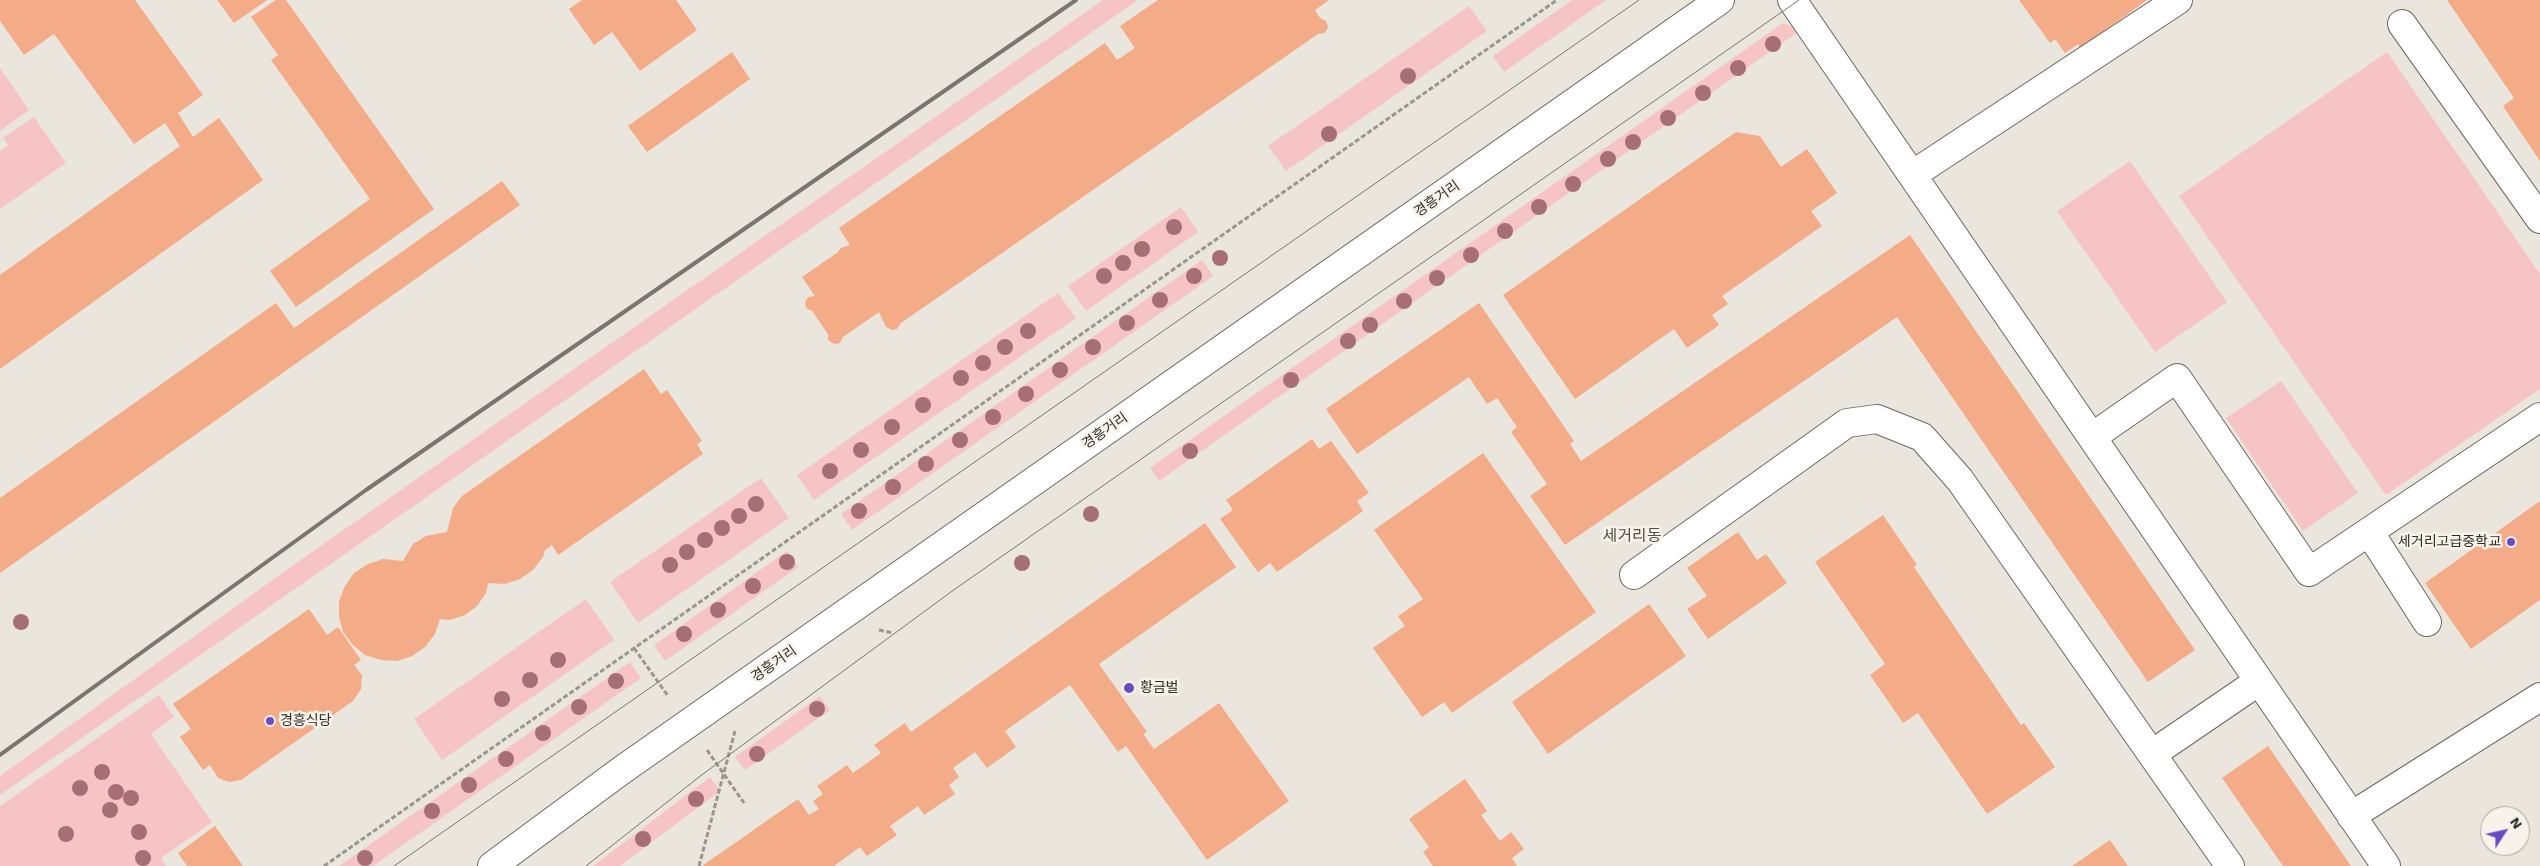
<!DOCTYPE html>
<html>
<head>
<meta charset="utf-8">
<style>
	body { margin:0 }
	#map { position:relative; width:2540px; height:866px; overflow:hidden; background:#eae5dd; font-family:"Work Sans",sans-serif }
	canvas { display:block }
	.north { position:absolute; left:2480px; top:806px; width:50px; height:50px; box-sizing:border-box; background:#f8f2ea; border:1px solid #a8a39d; border-radius:50%; rotate:55deg; font-size:14px; font-weight:700; line-height:20px; text-align:center; color:#2f2d2a }
	.north::after { content:''; display:block; margin:auto; width:18px; height:22px; background:#694cc5; clip-path:polygon(50% 0,100% 100%,50% 72%,0 100%) }
</style>
</head>
<body>
<div id="map">
<canvas width="2540" height="866"></canvas>
<div class="north">N</div>
</div>
<script>
const ctx = document.querySelector('canvas').getContext('2d');
ctx.lineJoin = 'round';
function fill(path, color) {
  ctx.fillStyle = color;
  ctx.fill(path, 'evenodd');
}
function toPath(rows) {
  const path = new Path2D();
  for (const r of rows) {
    path.moveTo(r[0], r[1]);
    for (let i = 2; i < r.length; i += 2) path.lineTo(r[i], r[i + 1]);
  }
  return path;
}
function strokePath(path, color, width, dash) {
  ctx.strokeStyle = color;
  ctx.lineWidth = width;
  ctx.lineCap = dash ? 'butt' : 'round';
  ctx.setLineDash(dash || []);
  ctx.stroke(path);
}
function label(font, color, halo, rows, align = 'center') {
  ctx.font = font + ' "Work Sans","Noto Sans KR",sans-serif';
  ctx.lineWidth = 5;
  ctx.setLineDash([]);
  ctx.textBaseline = 'middle';
  ctx.strokeStyle = halo;
  ctx.fillStyle = color;
  for (const [text, x, y, turn = 0] of rows) {
    ctx.save();
    ctx.translate(x, y);
    ctx.rotate((+turn || 0) * Math.PI / 180);
    ctx.textAlign = isNaN(turn) ? turn : align;
    if (halo) ctx.strokeText(text, 0, 0);
    ctx.fillText(text, 0, 0);
    ctx.restore();
  }
}
const green = toPath([
	[1103,0,1138,0,0,795,0,776,292,566],
	[1572,0,1606,0,1504,72,1493,56],
	[1469,6,1487,31,1286,171,1268,146],
	[1783,23,1793,27,1798,32,1159,481,1150,468],
	[2387,52,2540,274,2540,389,2386,495,2179,196],
	[0,68,29,110,0,131],
	[34,117,66,163,0,209,0,151,8,145,3,138],
	[2130,161,2227,302,2155,352,2057,211],
	[1181,207,1198,232,1086,311,1068,286],
	[1202,260,1213,276,852,530,841,514],
	[1058,293,1076,318,814,500,797,475],
	[2281,381,2358,493,2303,531,2226,418],
	[761,478,789,518,638,623,610,582],
	[787,551,798,567,665,661,654,645],
	[586,599,614,640,442,760,414,719],
	[630,662,641,678,373,866,339,866],
	[159,695,174,717,151,734,212,822,161,858,166,866,0,866,0,806],
	[820,696,830,710,745,770,735,757],
	[710,777,720,791,620,866,593,866]
]);
const building = toPath([
	[0,0,135,0,203,95,178,113,193,137,219,118,263,180,0,369,0,275,180,146,165,123,134,144,54,34,24,55,0,21],
	[217,0,267,0,234,23],
	[276,0,286,0,434,209,296,307,270,271,370,199,271,60,278,55,251,17],
	[582,0,676,0,697,30,640,71,612,32,594,45,569,9],
	[1158,0,1329,0,1315,10,1320,18,1326,21,1328,27,1325,33,1318,34,901,323,897,329,892,330,886,327,879,312,843,337,840,343,834,344,828,340,828,334,812,311,806,308,805,302,808,297,815,296,802,277,837,253,841,248,850,245,839,228,1105,43,1117,60,1135,48,1120,26],
	[2019,0,2147,0,2080,48,2078,44,2065,53,2055,39,2050,43],
	[2447,0,2540,0,2540,161,2503,106,2514,98],
	[732,52,750,79,647,152,628,126],
	[1736,132,1760,136,1781,167,1807,149,1837,193,1811,211,1822,226,1722,296,1728,304,1712,315,1719,325,1687,348,1674,329,1575,399,1503,295],
	[502,181,520,205,0,573,0,498,276,303,294,328],
	[1910,235,2195,650,2148,682,1897,317,1565,545,1530,496,1547,484,1511,432,1517,427,1497,398,1487,404,1469,377,1357,454,1326,409,1479,303,1574,441,1570,444,1581,461],
	[644,369,661,394,667,390,702,441,697,444,703,454,558,555,552,545,545,550,543,557,533,570,520,579,505,584,488,583,486,593,477,606,465,615,450,620,440,619,435,634,425,647,412,656,397,661,381,660,365,655,353,645,343,632,339,617,339,601,345,586,354,573,368,564,383,559,403,561,413,544,426,536,447,532,453,508,462,496],
	[1312,439,1319,449,1331,441,1369,493,1357,501,1363,511,1277,572,1270,563,1258,572,1220,519,1233,510,1226,500],
	[1483,453,1596,612,1452,713,1444,702,1422,717,1373,648,1405,626,1398,616,1423,599,1374,530],
	[2540,501,2540,600,2471,649,2425,583],
	[1883,515,1917,565,1914,567,2021,725,2024,723,2055,767,1987,814,1918,713,1903,723,1870,675,1885,664,1815,562],
	[1205,523,1236,567,1099,664,1147,732,1143,734,1154,749,1219,703,1289,801,1207,860,1126,746,1118,752,1070,685,1005,731,1016,747,987,768,975,752,953,768,959,777,949,785,955,794,924,815,918,806,890,826,897,835,867,856,860,847,834,866,702,866,798,799,809,815,819,809,813,801,823,794,817,786,847,765,853,773,881,753,874,745,905,723,911,732],
	[1738,532,1757,560,1766,554,1787,583,1708,639,1687,609,1707,596,1687,568],
	[1649,604,1686,656,1548,754,1512,702],
	[309,609,327,635,338,627,361,660,354,665,362,675,361,689,353,701,241,780,229,782,218,778,210,765,203,770,180,737,191,729,173,704],
	[2268,746,2351,866,2283,866,2222,778],
	[1465,779,1487,811,1481,815,1500,841,1511,832,1524,849,1512,858,1517,866,1433,866,1423,852,1429,847,1409,819],
	[215,826,243,866,187,866,178,853],
	[2110,840,2128,866,2072,866]
]);
const path = toPath([
	[879,630,893,633],
	[634,648,668,696],
	[707,750,744,803],
	[324,866,1557,0],
	[699,866,735,731]
]);
const minor = toPath([
	[1792,0,2386,866],
	[2402,24,2540,219],
	[1912,175,2178,0],
	[2092,437,2177,378,2309,572,2540,417],
	[2370,533,2427,622],
	[1634,575,1847,423,1877,419,1922,437,1960,480,2230,866],
	[2152,754,2259,681],
	[2351,816,2540,697]
]);
const major = toPath([
	[492,866,622,770,1720,0]
]);
const tram = toPath([
	[394,866,1639,0],
	[586,866,699,777,955,589,1799,0]
]);
const rail = toPath([
	[0,755,366,490,1076,0]
]);
const trees = [
	[1773,44],
	[1738,68],
	[1408,76],
	[1703,93],
	[1668,118],
	[1329,134],
	[1633,142],
	[1608,159],
	[1573,184],
	[1539,207],
	[1174,227],
	[1505,231],
	[1142,249],
	[1471,255],
	[1220,258],
	[1123,263],
	[1104,276],
	[1194,276],
	[1437,278],
	[1160,300],
	[1404,301],
	[1127,323],
	[1370,325],
	[1028,331],
	[1348,341],
	[1005,347],
	[1093,347],
	[983,363],
	[1060,370],
	[961,378],
	[1291,380],
	[1026,394],
	[923,405],
	[993,417],
	[892,427],
	[960,440],
	[861,450],
	[1190,451],
	[926,464],
	[830,471],
	[893,487],
	[756,504],
	[859,511],
	[1091,514],
	[739,516],
	[722,528],
	[705,540],
	[687,552],
	[787,562],
	[1022,563],
	[670,565],
	[753,586],
	[718,610],
	[21,622],
	[684,634],
	[558,660],
	[530,680],
	[616,681],
	[502,699],
	[579,707],
	[817,709],
	[543,733],
	[757,754],
	[506,759],
	[102,772],
	[469,785],
	[80,788],
	[116,792],
	[131,798],
	[696,799],
	[110,810],
	[432,811],
	[139,832],
	[66,834],
	[643,839],
	[143,858],
	[365,858]
];
const markers = [
	[2511,542,5,"#694cc5"],
	[1129,688,6,"#694cc5"],
	[270,721,5,"#694cc5"]
];
const streetNames = [
	["경흥거리",1437,199,-35],
	["경흥거리",1105,431,-35],
	["경흥거리",774,664,-35]
];
const poiNames = [
	["세거리고급중학교",2501,542,"right"],
	["황금벌",1140,688],
	["경흥식당",280,721]
];
const quarterNames = [
	["세거리동",1632,536]
];
fill(green, '#f7c4c5');
fill(building, '#f3ab88');
strokePath(minor, '#6c6761', 30);
strokePath(major, '#6c6761', 30);
strokePath(path, '#99958f', 3, [5, 2.5]);
strokePath(minor, '#fff', 28);
strokePath(major, '#fff', 28);
strokePath(tram, '#797671', 1);
strokePath(rail, '#797671', 4);
ctx.fillStyle = '#a66f76';
for (const [x, y] of trees) {
  ctx.beginPath();
  ctx.arc(x, y, 8, 0, 2 * Math.PI);
  ctx.fill();
}
for (const [x, y, r, color] of markers) {
  const dot = new Path2D();
  dot.arc(x, y, r, 0, 2 * Math.PI);
  ctx.fillStyle = color;
  ctx.fill(dot);
  strokePath(dot, '#f8f2ea', 2);
}
label('14px', '#2f2d2a', '#f8f2ea', streetNames);
label('14px', '#2f2d2a', '#f8f2ea', poiNames, 'left');
label('16px', '#544f49', '#f8f2ea', quarterNames);
</script>
</body>
</html>
